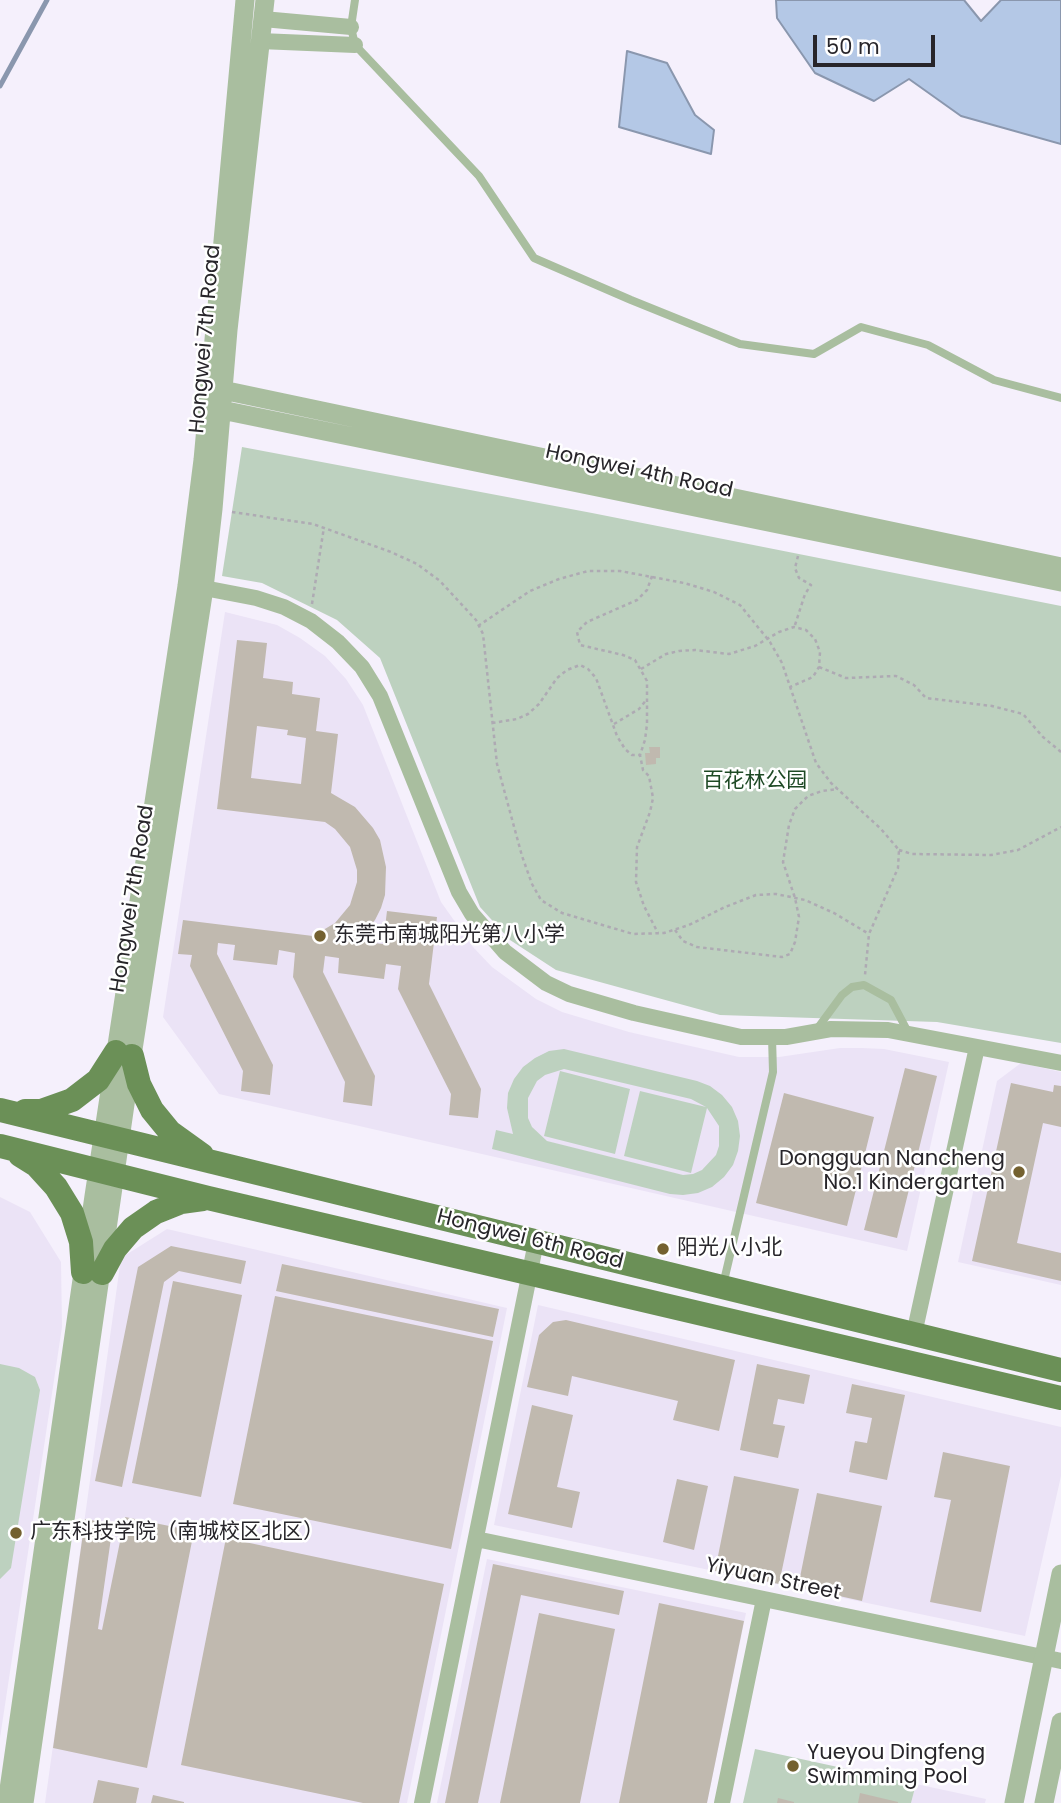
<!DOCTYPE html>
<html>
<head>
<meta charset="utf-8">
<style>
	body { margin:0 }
	#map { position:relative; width:1061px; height:1803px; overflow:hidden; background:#f5f0fc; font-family:Poppins,sans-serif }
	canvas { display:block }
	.scale { position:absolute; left:813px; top:35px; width:122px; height:32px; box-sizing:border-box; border:4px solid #27252a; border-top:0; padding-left:9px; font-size:21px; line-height:24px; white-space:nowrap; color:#27252a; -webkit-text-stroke:5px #fff; paint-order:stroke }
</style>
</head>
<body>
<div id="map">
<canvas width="1061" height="1803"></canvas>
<div class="scale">50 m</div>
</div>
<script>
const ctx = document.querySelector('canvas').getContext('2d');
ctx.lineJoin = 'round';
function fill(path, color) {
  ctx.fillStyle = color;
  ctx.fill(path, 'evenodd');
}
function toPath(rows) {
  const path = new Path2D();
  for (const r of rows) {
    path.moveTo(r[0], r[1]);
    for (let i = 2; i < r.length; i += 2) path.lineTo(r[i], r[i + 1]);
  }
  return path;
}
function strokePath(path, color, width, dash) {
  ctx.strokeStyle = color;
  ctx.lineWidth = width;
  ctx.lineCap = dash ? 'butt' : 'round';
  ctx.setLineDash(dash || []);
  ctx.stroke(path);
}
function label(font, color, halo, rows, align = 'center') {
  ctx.font = font + ' Poppins,"Noto Sans SC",sans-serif';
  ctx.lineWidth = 5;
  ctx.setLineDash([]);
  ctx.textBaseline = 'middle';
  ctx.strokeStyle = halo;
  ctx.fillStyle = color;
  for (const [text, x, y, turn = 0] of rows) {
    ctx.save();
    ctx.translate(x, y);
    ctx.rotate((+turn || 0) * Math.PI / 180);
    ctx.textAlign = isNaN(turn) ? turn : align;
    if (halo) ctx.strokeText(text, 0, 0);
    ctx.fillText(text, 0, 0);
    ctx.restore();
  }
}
const built = toPath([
	[225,612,277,625,300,638,325,656,346,679,363,705,441,902,473,947,492,967,536,999,562,1012,629,1032,739,1057,779,1057,840,1048,862,1048,884,1049,949,1062,907,1251,219,1094,163,1017],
	[1021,1063,1061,1072,1061,1285,958,1262,997,1081],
	[0,1197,30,1212,61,1262,62,1327,0,1738],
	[167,1229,507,1308,407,1803,45,1803,121,1258],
	[538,1305,1061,1427,1061,1476,1025,1636,494,1525],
	[487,1559,746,1613,707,1803,437,1803],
	[916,1784,986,1799,985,1803,911,1803]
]);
const green = toPath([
	[242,447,592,513,1061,606,1061,1043,937,1022,720,1015,556,970,510,940,480,907,380,658,337,620,262,583,222,576],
	[564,1049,697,1081,710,1086,722,1095,732,1107,738,1121,740,1136,738,1151,733,1165,724,1177,712,1187,698,1193,683,1195,670,1194,492,1149,496,1130,513,1134,507,1108,508,1093,514,1079,523,1067,535,1058,549,1051],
	[564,1069,691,1099,706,1107,640,1091,624,1156,691,1173,707,1108,719,1126,719,1146,716,1155,702,1170,693,1174,683,1175,547,1141,532,1127,528,1118,528,1098,537,1081,545,1075],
	[560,1071,630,1089,615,1154,544,1136],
	[0,1364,19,1368,35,1377,40,1390,11,1568,0,1579],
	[755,1749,916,1784,911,1803,743,1803]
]);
const water = toPath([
	[776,0,964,0,981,21,1001,0,1061,0,1061,144,961,116,909,79,874,101,815,73,777,18,776,0],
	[627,51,667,63,695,115,714,130,711,154,619,127,627,51]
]);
const stream = toPath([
	[0,86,47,0]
]);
const building = toPath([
	[237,640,267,643,263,678,293,682,292,694,320,698,316,731,338,734,331,793,355,807,373,828,380,840,386,867,385,895,381,908,375,920,357,941,383,944,387,911,437,917,429,984,481,1089,478,1118,449,1115,451,1094,398,989,401,966,386,964,384,979,338,973,339,958,325,956,323,972,375,1076,372,1106,343,1102,345,1082,293,977,295,953,279,950,277,965,233,960,235,945,218,943,217,954,273,1065,270,1095,241,1091,243,1071,190,966,192,955,178,954,183,920,313,936,335,923,350,905,357,882,357,870,350,847,335,829,325,822,217,809],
	[257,726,288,730,287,735,306,738,301,784,251,778],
	[649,747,660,747,660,758,656,758,656,764,646,765,645,753,650,753],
	[905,1068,937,1076,897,1238,864,1230],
	[1011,1083,1053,1092,1054,1085,1061,1086,1061,1127,1043,1123,1017,1243,1061,1253,1061,1281,972,1261],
	[784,1093,874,1117,847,1226,756,1203],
	[171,1246,246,1261,241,1284,179,1271,164,1282,122,1487,95,1481,138,1267],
	[282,1264,499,1309,493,1337,276,1291],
	[173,1281,242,1295,201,1497,132,1483],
	[275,1296,493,1341,451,1549,233,1504],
	[566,1320,735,1360,719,1431,673,1420,678,1401,572,1376,568,1396,527,1387,539,1335,553,1322],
	[757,1364,810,1375,804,1404,778,1399,773,1424,785,1426,778,1458,740,1450],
	[852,1384,905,1395,887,1480,849,1472,855,1441,867,1443,872,1418,846,1413],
	[532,1405,573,1415,557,1487,580,1492,572,1528,508,1514],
	[943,1452,1010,1466,981,1612,930,1602,951,1500,934,1497],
	[734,1476,799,1489,779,1584,715,1571],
	[677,1479,708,1486,694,1550,663,1542],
	[817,1493,882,1506,862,1601,798,1587],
	[125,1517,194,1531,147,1768,53,1748,85,1519,113,1524,98,1629,102,1630],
	[226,1538,444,1584,399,1803,363,1803,181,1765],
	[493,1564,624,1591,619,1615,521,1595,478,1803,445,1803],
	[659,1603,744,1621,707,1803,619,1803],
	[539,1613,615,1629,580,1803,500,1803],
	[98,1780,139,1788,136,1803,93,1803],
	[860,1793,898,1802,898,1803,858,1803],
	[153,1795,184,1802,184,1803,151,1803],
	[778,1798,794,1802,794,1803,777,1803]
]);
const path = toPath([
	[232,512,313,524,391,552,417,564,440,581,476,620,483,634,497,764,522,856,532,884,541,900,562,913,633,934,664,933,689,925,725,907,756,895,776,894,805,900,834,913,869,934],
	[652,576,647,590,637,600,587,622,577,632,580,645,623,655,635,660,647,681,647,724,645,740,640,755,643,770,649,776,653,798,650,812,637,847,636,882,644,906,658,933],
	[312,604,324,527],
	[795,625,805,594,811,585,799,578,795,568,798,556],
	[478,626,530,591,559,579,588,571,620,571,684,583,714,592,740,605,770,642,782,663,816,763,831,783,881,829,899,850,898,868,869,934,865,975],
	[819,667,846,678,896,676,914,685,926,698,992,706,1023,714,1043,737,1061,752],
	[641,669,666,654,679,651,695,650,729,654,755,646,779,632,794,627,806,630,815,639,820,652,819,667,813,677,790,687],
	[492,723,517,719,528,714,539,704,557,678,567,670,580,665,588,669,596,678,617,736,625,749,632,755,640,755],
	[614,724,639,709,647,699],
	[899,850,912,854,991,855,1018,850,1061,827],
	[675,930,683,941,697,947,782,957,790,954,795,942,799,917,795,898,783,862,789,825,795,809,808,796,822,791,838,789]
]);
const service = toPath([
	[355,0,351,27,355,45,479,176,534,258,631,300,740,344,814,354,861,327,928,345,994,380,1061,398],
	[817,1029,842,995,852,987,864,985,891,1000,909,1034],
	[723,1285,773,1072,772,1037]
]);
const minor = toPath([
	[263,19,351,27],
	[260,41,355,45],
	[204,588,256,598,284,607,311,621,338,642,362,667,380,696,459,892,472,914,505,952,546,983,569,994,634,1013,741,1037,786,1037,831,1029,888,1030,1061,1063],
	[914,1334,977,1047],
	[476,1539,1061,1661],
	[422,1803,536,1242],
	[722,1803,764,1599]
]);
const tertiary = toPath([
	[213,388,1061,567],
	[212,408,1061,582],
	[7,1803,94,1196,187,586,203,460,245,0],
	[24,1803,132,1056,204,588,213,509,228,330,265,0],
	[1014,1803,1061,1574],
	[1044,1803,1061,1722]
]);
const primary = toPath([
	[132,1056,139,1084,152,1110,170,1132,202,1155],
	[0,1110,1061,1370],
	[25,1111,41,1111,72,1100,98,1080,116,1052],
	[0,1146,208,1198,1061,1398],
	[20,1155,36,1165,56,1187,72,1213,81,1242,83,1272],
	[102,1273,115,1249,133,1228,156,1212,181,1202,203,1199]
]);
const markers = [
	[320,936,7,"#746130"],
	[1019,1172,7,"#746130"],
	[663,1249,7,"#746130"],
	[16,1533,7,"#746130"],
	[793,1766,7,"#746130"]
];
const streetNames = [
	["Hongwei 7th Road",206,339,-85],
	["Hongwei 4th Road",639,472,12],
	["Hongwei 7th Road",133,899,-81],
	["Hongwei 6th Road",530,1240,14],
	["Yiyuan Street",773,1580,12]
];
const parkNames = [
	["百花林公园",755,782]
];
const poiNames = [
	["东莞市南城阳光第八小学",334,936],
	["Dongguan Nancheng",1005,1160,"right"],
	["No.1 Kindergarten",1005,1184,"right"],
	["阳光八小北",677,1249],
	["广东科技学院（南城校区北区）",30,1533],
	["Yueyou Dingfeng",807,1754],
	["Swimming Pool",807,1778]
];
fill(built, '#ebe3f6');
fill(green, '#bdd1bf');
fill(water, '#b4c8e6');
strokePath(water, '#8a97ae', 2);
strokePath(stream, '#8a97ae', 5);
fill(building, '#c0b9af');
strokePath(path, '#aeaab3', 2.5, [3.5, 3.5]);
strokePath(service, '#a9be9f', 8);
strokePath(minor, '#a9be9f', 16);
strokePath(tertiary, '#a9be9f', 19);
strokePath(primary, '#6b9057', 24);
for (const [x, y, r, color] of markers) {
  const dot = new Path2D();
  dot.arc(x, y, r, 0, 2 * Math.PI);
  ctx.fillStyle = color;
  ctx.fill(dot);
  strokePath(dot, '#fff', 2.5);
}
label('21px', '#27252a', '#fff', streetNames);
label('21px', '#1e4a25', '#fff', parkNames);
label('21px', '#27252a', '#fff', poiNames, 'left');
</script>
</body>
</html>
